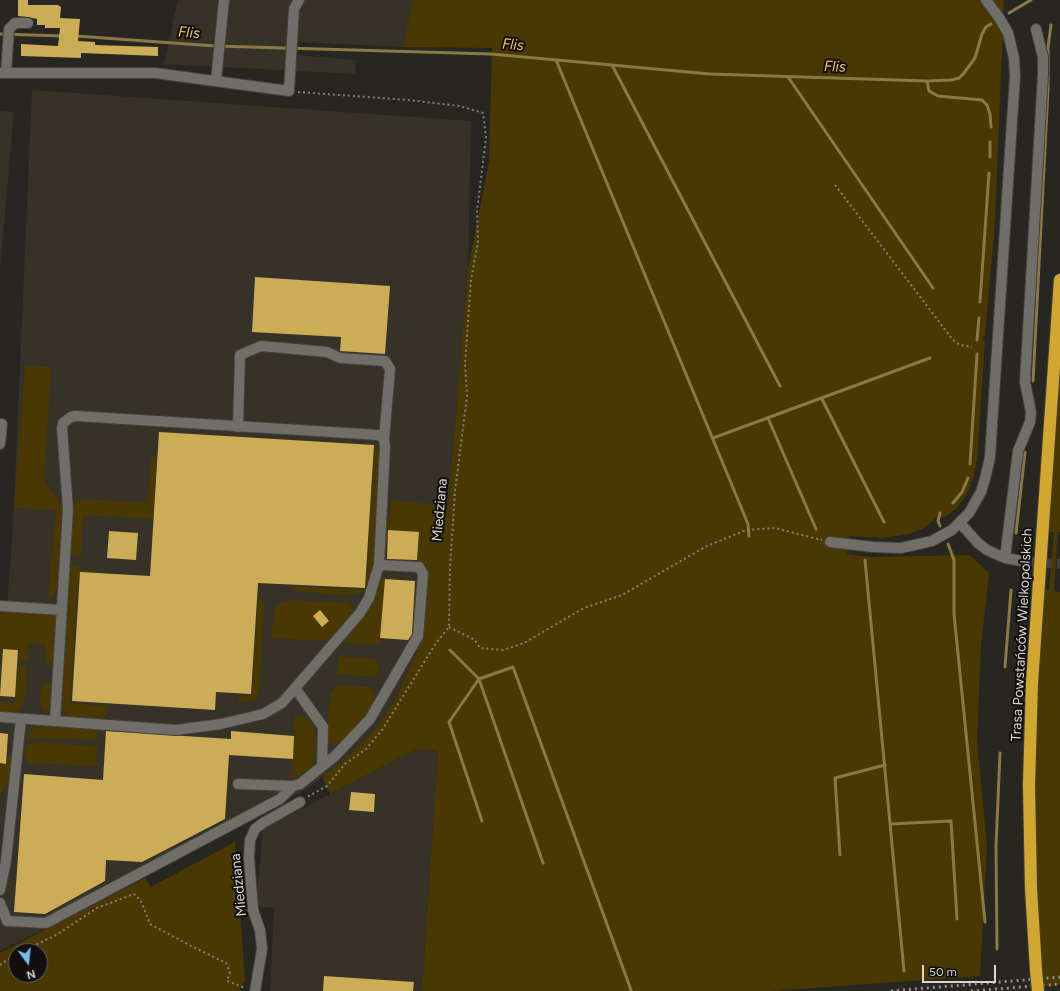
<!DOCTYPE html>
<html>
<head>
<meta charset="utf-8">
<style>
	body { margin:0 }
	#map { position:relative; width:1060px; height:991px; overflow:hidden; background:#282621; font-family:Figtree,sans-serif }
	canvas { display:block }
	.north { position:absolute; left:8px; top:943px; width:40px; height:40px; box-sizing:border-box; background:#100f0d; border:1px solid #5f5e5c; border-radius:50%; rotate:165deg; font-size:11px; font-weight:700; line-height:16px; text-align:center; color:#d6d5d2 }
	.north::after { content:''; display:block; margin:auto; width:14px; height:18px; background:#70c1f4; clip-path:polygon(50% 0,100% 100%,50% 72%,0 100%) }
	.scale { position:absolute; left:922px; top:965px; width:74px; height:18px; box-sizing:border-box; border:2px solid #d6d5d2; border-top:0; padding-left:5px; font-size:12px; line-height:14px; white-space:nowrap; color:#d6d5d2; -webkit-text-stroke:3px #100f0d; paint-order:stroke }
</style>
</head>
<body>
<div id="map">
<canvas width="1060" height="991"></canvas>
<div class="north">N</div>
<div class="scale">50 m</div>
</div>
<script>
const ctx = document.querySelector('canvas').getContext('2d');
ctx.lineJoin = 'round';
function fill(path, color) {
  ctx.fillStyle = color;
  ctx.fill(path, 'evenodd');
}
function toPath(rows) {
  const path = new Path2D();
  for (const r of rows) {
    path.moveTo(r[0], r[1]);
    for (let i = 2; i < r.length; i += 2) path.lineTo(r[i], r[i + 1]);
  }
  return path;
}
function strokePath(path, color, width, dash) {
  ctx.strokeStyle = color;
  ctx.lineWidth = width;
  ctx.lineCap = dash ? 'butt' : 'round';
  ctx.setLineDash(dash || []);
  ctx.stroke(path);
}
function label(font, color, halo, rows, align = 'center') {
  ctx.font = font + ' Figtree,sans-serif';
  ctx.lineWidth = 4;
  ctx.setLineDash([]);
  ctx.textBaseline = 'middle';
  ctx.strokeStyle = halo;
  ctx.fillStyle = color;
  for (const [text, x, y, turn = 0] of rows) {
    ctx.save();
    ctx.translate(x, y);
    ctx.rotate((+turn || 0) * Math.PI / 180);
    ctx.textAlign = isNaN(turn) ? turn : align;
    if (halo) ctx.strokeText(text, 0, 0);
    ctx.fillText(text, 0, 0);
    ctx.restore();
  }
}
const built = toPath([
	[178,0,412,0,403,47,299,42,297,55,356,60,355,74,164,64],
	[32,90,471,121,468,269,448,506,425,641,418,647,396,698,376,729,344,760,308,788,70,916,0,951,0,620,6,618,13,529],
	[0,111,14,112,0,269],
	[417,749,438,751,422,991,270,991,274,908,256,906,263,829]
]);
const green = toPath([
	[412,0,1004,0,995,221,985,336,982,337,985,342,977,459,974,476,967,494,957,508,945,517,936,518,924,528,910,534,882,538,849,536,847,554,870,557,970,555,989,573,981,646,977,742,987,845,980,976,771,991,422,991,438,751,417,749,330,794,322,777,344,760,376,729,396,698,422,639,427,575,425,564,417,562,419,532,388,530,386,560,385,561,386,522,389,522,391,500,448,506,468,269,489,162,492,48,403,47],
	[1060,355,1060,532,1058,532,1054,591,1060,592,1060,985,1031,987,1038,901,1035,800,1038,692,1044,589,1049,589,1054,532,1048,532],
	[25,366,51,367,44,478,47,486,62,506,62,509,57,587,53,597,48,600,56,510,14,508],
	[375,445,381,451,373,576,366,591,353,595,293,591,290,586,366,590],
	[157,457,153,519,83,515,81,557,71,554,73,507,76,502,82,499,147,503,151,459],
	[76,566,80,566,80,570,94,571,94,575,79,574,70,703,108,706,106,716,101,719,73,717,67,715,62,708,70,568],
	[382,577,385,577,385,579,380,644,345,643,343,638,371,604],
	[416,579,417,580,414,634,412,641,408,642,407,640,412,640],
	[258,598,264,604,259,696,254,701,239,701,239,696,252,695],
	[290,600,347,603,351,605,353,611,336,634,325,641,271,638,275,608,282,602],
	[0,612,53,614,56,616,54,663,45,662,46,644,29,643,28,661,18,659,19,649,1,649,0,653],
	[338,656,375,659,379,664,376,677,337,674,339,659,336,658],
	[18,665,27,666,25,699,19,710,13,713,0,714,0,702,15,703],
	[53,668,54,668,51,707,48,712,44,712,39,701,43,684,51,684],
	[339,685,369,687,375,694,376,701,341,744,337,746,330,743,327,739,330,693],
	[295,715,307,719,314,727,316,734,315,761,307,772,291,780],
	[43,725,97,729,97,740,40,738,25,740,31,730],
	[41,742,98,747,95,766,29,763,24,756,25,745],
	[8,755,14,756,13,773,0,796,0,763,7,764],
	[235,842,245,981,239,990,241,991,0,991,0,953,145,878,151,887],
	[16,951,40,951,40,975,16,975]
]);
const stream = toPath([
	[1009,13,1031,0],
	[0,34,62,36],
	[76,36,215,46,491,54,710,74,927,81,951,80,959,78,964,73,975,58,982,34,986,27,991,24],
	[556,60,748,524,749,536],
	[612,65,780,386],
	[788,77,933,288],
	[927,81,929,91,938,96,982,100,987,105,990,114,991,127],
	[990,157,990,142],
	[980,302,989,173],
	[977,340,979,318],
	[1033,381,1048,89,1048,47,1051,25],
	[822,399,884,522],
	[768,418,816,529],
	[713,438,930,358],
	[970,464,977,354],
	[953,503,962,492,968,478],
	[940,526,938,521,940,513],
	[1016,533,1025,452],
	[948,544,954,560,954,614,985,922],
	[865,560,904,971],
	[450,650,479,679,513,667,631,990],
	[1005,667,1011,590],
	[479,679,543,863],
	[479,679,449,722,482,821],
	[890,824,951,821,957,919],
	[840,855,835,778,885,765],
	[997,949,996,846,1000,753]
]);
const building = toPath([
	[18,0,28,0,28,5,58,5,61,7,60,18,80,19,78,41,95,42,95,45,158,47,158,56,81,53,81,58,21,56,21,44,58,46,60,28,45,28,45,25,37,25,37,19,28,17,18,16],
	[255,277,390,286,385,354,340,351,341,337,252,332],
	[159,432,374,445,365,588,258,583,251,694,216,692,215,710,72,701,80,572,150,576],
	[388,530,419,532,417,560,387,559],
	[109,531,138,533,136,560,107,558],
	[385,579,415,581,412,634,408,640,380,638],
	[320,610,329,621,322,627,313,616],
	[3,649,18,650,15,697,0,696],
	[106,731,231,739,231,731,294,736,293,759,229,755,225,819,142,862,106,860,105,881,45,914,14,912,24,774,103,780],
	[0,733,8,734,6,764,0,763],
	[351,792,375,794,374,812,349,810],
	[324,976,414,982,413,991,323,991]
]);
const minorTunnel = toPath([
	[1027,562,1060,564]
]);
const path = toPath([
	[298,92,408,100,460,106,483,113,486,138,477,211,478,242,471,280,465,364,467,396,455,491,450,568,449,627,436,643,382,730,366,749,345,764,327,786,307,797],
	[835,185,953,340,960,345,972,347],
	[449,627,475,640,480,648,503,650,524,643,584,608,622,595,707,546,746,530,775,528,822,540],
	[23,951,56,935,97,908,134,894,141,901,150,924,193,947,226,963,230,972,227,981,245,988],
	[0,965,16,954]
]);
const minor = toPath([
	[0,73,155,73,289,91,294,9,299,0],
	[6,73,9,29,15,23,28,23],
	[216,81,224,0],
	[0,424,2,424,0,444],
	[238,427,240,355,261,346,327,352,340,358,385,361,390,369,384,439],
	[960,523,978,543,987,550,1005,558,1027,562],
	[830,542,873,547,901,548,932,541,952,530,969,513,981,492,985,479,990,457,1015,76,1014,58,1008,33,1000,19,986,0],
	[1005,558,1018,451,1030,422,1031,412,1025,382,1043,74,1043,57,1036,29],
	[0,606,62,610],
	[295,688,323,727,322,766],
	[0,717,176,730,221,724,263,714,282,703,360,613,369,598,379,565],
	[55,721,68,509,62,428,63,423,71,417,76,416,379,435,384,439,385,446,379,565,419,567,421,570,423,574,418,636,370,719,335,756,300,784,293,786,238,784],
	[0,890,6,861,21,719],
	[0,903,7,921,46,923,280,799,293,786],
	[255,991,262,949,260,930,253,910,249,858,250,840,255,829,263,823,300,802]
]);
const highway = toPath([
	[1036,970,1031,888,1029,785,1032,683,1060,280]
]);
const rail = toPath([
	[891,991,1060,977],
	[971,991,1060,984]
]);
const highwayBridge = toPath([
	[1036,970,1038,991]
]);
const streetNames = [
	["Miedziana",440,510,-85],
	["Trasa Powstańców Wielkopolskich",1022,635,-87],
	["Miedziana",239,885,-96]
];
const waterNames = [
	["Flis",189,33,4],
	["Flis",513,45,5],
	["Flis",835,67,2]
];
fill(built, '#363228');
fill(green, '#4a3803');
strokePath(stream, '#8a7945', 3);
fill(building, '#cdac58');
strokePath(minorTunnel, '#42403c', 10, [10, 5]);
strokePath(minor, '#44423f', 12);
strokePath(highway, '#44423f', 14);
strokePath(path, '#817f7b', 2, [2, 3]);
strokePath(minor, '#706e69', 10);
strokePath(highway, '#d2a730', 12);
strokePath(rail, '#908e8a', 3, [2, 4]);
strokePath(highwayBridge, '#44423f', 14, []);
strokePath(highwayBridge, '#d2a730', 12);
label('14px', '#d6d5d2', '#100f0d', streetNames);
label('italic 15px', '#f2c652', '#100f0d', waterNames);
</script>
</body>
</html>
